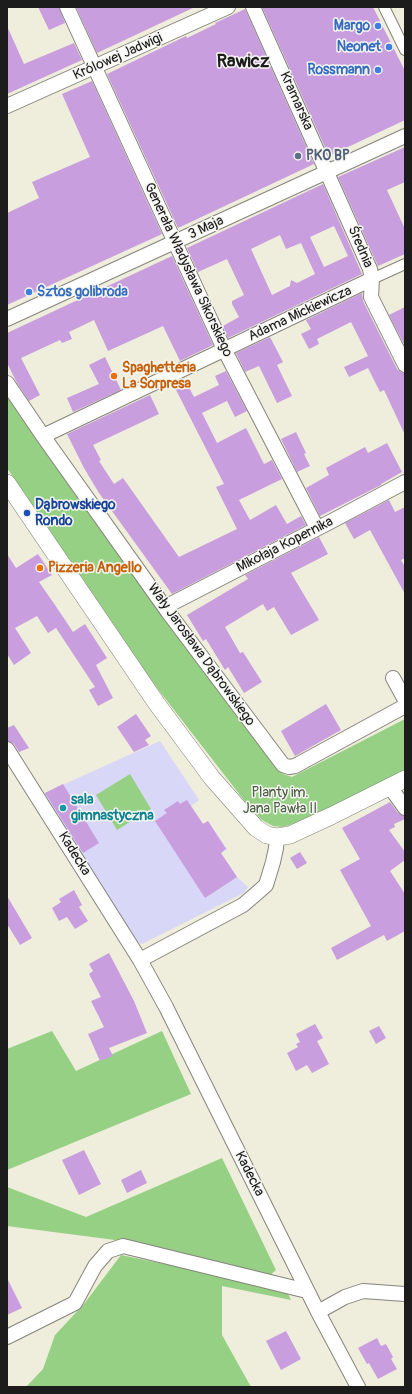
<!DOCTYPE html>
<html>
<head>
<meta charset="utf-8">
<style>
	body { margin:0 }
	#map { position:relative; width:412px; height:1394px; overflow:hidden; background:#efeddb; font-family:Pangolin,sans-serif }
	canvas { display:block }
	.frame { position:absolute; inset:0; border:8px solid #1c1c1c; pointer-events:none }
</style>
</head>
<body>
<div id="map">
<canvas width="412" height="1394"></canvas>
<div class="frame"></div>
</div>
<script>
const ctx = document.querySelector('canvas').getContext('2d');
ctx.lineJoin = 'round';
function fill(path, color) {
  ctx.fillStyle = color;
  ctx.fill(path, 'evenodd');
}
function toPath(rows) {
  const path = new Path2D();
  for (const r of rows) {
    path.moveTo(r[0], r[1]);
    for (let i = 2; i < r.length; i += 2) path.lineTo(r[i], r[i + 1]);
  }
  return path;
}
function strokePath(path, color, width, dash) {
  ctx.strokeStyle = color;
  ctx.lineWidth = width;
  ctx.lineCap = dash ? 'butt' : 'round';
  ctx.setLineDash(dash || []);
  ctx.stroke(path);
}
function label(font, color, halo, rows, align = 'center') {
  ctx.font = font + ' Pangolin,sans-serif';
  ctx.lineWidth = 3;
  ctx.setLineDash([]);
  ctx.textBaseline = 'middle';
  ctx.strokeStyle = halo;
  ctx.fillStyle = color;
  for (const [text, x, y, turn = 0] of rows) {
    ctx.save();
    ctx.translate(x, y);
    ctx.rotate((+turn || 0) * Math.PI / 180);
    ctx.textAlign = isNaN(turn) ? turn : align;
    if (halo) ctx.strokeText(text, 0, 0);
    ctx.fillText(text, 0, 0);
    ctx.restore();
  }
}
const built = toPath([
	[160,741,199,800,191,806,203,824,208,821,227,849,221,853,237,877,248,887,244,893,142,944,133,941,40,795]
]);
const green = toPath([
	[7,391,39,439,273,764,283,774,292,777,405,719,405,770,309,818,293,824,282,827,273,826,262,820,250,808,147,675,7,468],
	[130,774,151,809,117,830,96,795],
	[52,1031,76,1071,162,1031,191,1094,7,1170,7,1049],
	[222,1158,276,1270,268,1277,123,1241,7,1226,7,1187,86,1217],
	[121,1255,286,1289,291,1300,222,1286,222,1335,251,1387,26,1387,43,1369,55,1335,84,1304]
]);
const building = toPath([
	[38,7,59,7,65,23,49,30],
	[76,7,195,7,97,53],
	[262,7,373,7,405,71,405,120,329,156],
	[245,9,314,164,178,228,107,74,186,36,187,38,216,24,215,23],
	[7,26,24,64,74,43,82,60,7,94],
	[92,81,162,234,7,305,7,213,39,198,32,182,90,157,62,94],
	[405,147,405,182,387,190,405,229,405,254,378,266,338,177],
	[323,184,362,274,228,338,223,326,239,317,232,304,232,301,244,295,227,259,198,272,187,248],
	[334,226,348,256,324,267,310,237],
	[280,235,286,249,301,243,315,274,297,283,291,280,290,286,272,295,251,249],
	[172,256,213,345,180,361,163,326,108,351,94,320,69,332,72,339,62,343,60,340,21,358,40,395,29,401,17,383,7,363,7,333],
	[362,293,363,301,397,369,401,372,405,373,405,435,384,390,380,392,368,368,349,377,344,367,368,356,351,322,317,339,319,344,309,349,301,334,311,329,306,320],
	[405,307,405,346,389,315],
	[270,337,283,362,277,365,292,396,277,403,259,366,245,372,236,353],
	[105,357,121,390,73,412,67,398,99,384,89,365],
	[226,371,247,411,235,417,227,401,202,413,217,443,246,428,264,464,272,460,282,479,239,500,250,520,276,505,287,524,301,516,306,525,172,594,99,493,84,468,67,434,150,395,159,414,93,445,101,460,99,461,114,484,123,478,179,557,237,529,216,487,224,484,173,384,184,378,194,397,219,385,215,376],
	[296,432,306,453,304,454,310,466,297,472,281,439],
	[387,443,402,472,381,484,381,485,320,516,306,488,329,475,326,468,365,447,368,453],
	[389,500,395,512,405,507,405,558,401,560,405,567,405,594,370,530,354,539,345,523],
	[319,537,328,554,291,573,319,620,291,635,274,607,267,611,263,604,225,627,240,653,243,652,262,682,244,693,228,667,225,670,206,639,203,641,187,615,248,579,245,575],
	[7,554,16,568,38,554,52,575,39,582,55,605,73,632,85,624,107,658,96,665,113,698,98,706,89,690,95,687,56,628,48,633,37,616,15,628,31,653,14,665,7,654],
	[326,704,341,730,295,756,281,731],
	[136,714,151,736,145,740,149,745,134,752,117,727],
	[14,725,29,748,19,752,14,744,7,741,7,728],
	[63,784,99,843,83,853,45,793],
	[187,800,203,824,208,821,226,849,221,853,237,877,205,898,155,821,167,813,164,810,178,801,180,804],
	[390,802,398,813,405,816,405,819,394,824,395,827,389,830,405,852,405,860,390,871,405,894,405,931,387,941,384,935,337,960,331,948,371,926,340,870,360,859,342,828],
	[300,852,307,863,297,869,290,858],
	[74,890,82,905,79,907,88,921,75,929,67,917,59,921,52,908,61,902,59,899],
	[7,896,32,938,20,945,7,924],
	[109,953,134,1001,147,1033,109,1048,113,1056,100,1061,88,1034,104,1027,91,1001,101,997,89,974,93,971,89,964],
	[315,1024,323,1038,317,1041,329,1064,312,1073,307,1065,296,1071,287,1053,298,1047,296,1044,300,1042,296,1034],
	[379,1026,386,1038,376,1044,369,1031],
	[84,1150,101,1184,79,1195,62,1160],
	[141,1170,147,1183,127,1193,121,1180],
	[7,1278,22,1308,7,1315],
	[286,1331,301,1359,281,1370,266,1341],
	[377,1338,381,1346,386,1344,393,1357,391,1359,397,1369,378,1379,369,1363,367,1364,358,1348]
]);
const pedestrian = toPath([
	[384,7,405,50],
	[372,279,405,264]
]);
const minor = toPath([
	[67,7,224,349,317,528],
	[253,7,370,269,372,279,371,297,405,365],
	[7,106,228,7],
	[7,319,405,136],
	[7,383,43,436,168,612,283,765,289,767,295,766,405,706],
	[43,436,372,279],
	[165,607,330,522,405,482],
	[393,678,405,700],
	[7,749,140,960,166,1007,318,1312,358,1387],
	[390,787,405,808],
	[140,960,243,905,257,893,266,885,273,862,276,848,277,837],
	[318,1312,345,1297,363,1291,405,1294],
	[7,1337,75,1303,95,1266,108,1251,123,1246,307,1291]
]);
const tertiary = toPath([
	[7,483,157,704,212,778,256,828,267,835,277,837,290,835,331,816,405,779]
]);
const markers = [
	[378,26,4,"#3f7fe0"],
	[389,47,4,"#3f7fe0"],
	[378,70,4,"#3f7fe0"],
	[298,156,4,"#5c6f8a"],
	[29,292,4,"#3f7fe0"],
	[114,376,4,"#e8710a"],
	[27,513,4,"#1a4fb4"],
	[40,568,4,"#e8710a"],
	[63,808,4,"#0f9aa8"]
];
const shopNames = [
	["Margo",370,26],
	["Neonet",381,47],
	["Rossmann",370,70],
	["Sztos golibroda",37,292,"left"]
];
const streetNames = [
	["Królowej Jadwigi",118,57,-24],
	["Kramarska",296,101,66],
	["3 Maja",206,228,-25],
	["Średnia",360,247,67],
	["Generała Władysława Sikorskiego",188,270,65],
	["Adama Mickiewicza",300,314,-25],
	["Mikołaja Kopernika",285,545,-27],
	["Wały Jarosława Dąbrowskiego",201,655,54],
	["Kadecka",74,854,58],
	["Kadecka",249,1174,63]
];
const serviceNames = [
	["PKO BP",306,156]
];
const foodNames = [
	["Spaghetteria",122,368],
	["La Sorpresa",122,384],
	["Pizzeria Angello",48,568]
];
const transitNames = [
	["Dąbrowskiego",35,505],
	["Rondo",35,521]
];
const parkNames = [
	["Planty im.",280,793],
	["Jana Pawła II",280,809]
];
const cultureNames = [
	["sala",71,800],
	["gimnastyczna",71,816]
];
const districtNames = [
	["Rawicz",243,62]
];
fill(built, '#d8d7f8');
fill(green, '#96d084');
fill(building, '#c99ede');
strokePath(pedestrian, '#86847c', 12);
strokePath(minor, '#86847c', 16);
strokePath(tertiary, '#86847c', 18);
strokePath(pedestrian, '#fff', 10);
strokePath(minor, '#fff', 14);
strokePath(tertiary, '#fff', 17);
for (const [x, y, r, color] of markers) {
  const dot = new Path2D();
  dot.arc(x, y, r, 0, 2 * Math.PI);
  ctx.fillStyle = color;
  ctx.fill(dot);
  strokePath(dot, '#f6f6f2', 1.5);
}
label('bold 14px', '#366cbe', '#f6f6f2', shopNames, 'right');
label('14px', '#1c1c1c', '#f6f6f2', streetNames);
label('bold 14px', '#4e5e75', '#f6f6f2', serviceNames, 'left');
label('bold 14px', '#c56008', '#f6f6f2', foodNames, 'left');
label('bold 14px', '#164399', '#f6f6f2', transitNames, 'left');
label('14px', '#475b40', '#f6f6f2', parkNames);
label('bold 14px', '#0d838f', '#f6f6f2', cultureNames, 'left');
label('bold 18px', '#1c1c1c', '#f6f6f2', districtNames);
</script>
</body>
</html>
